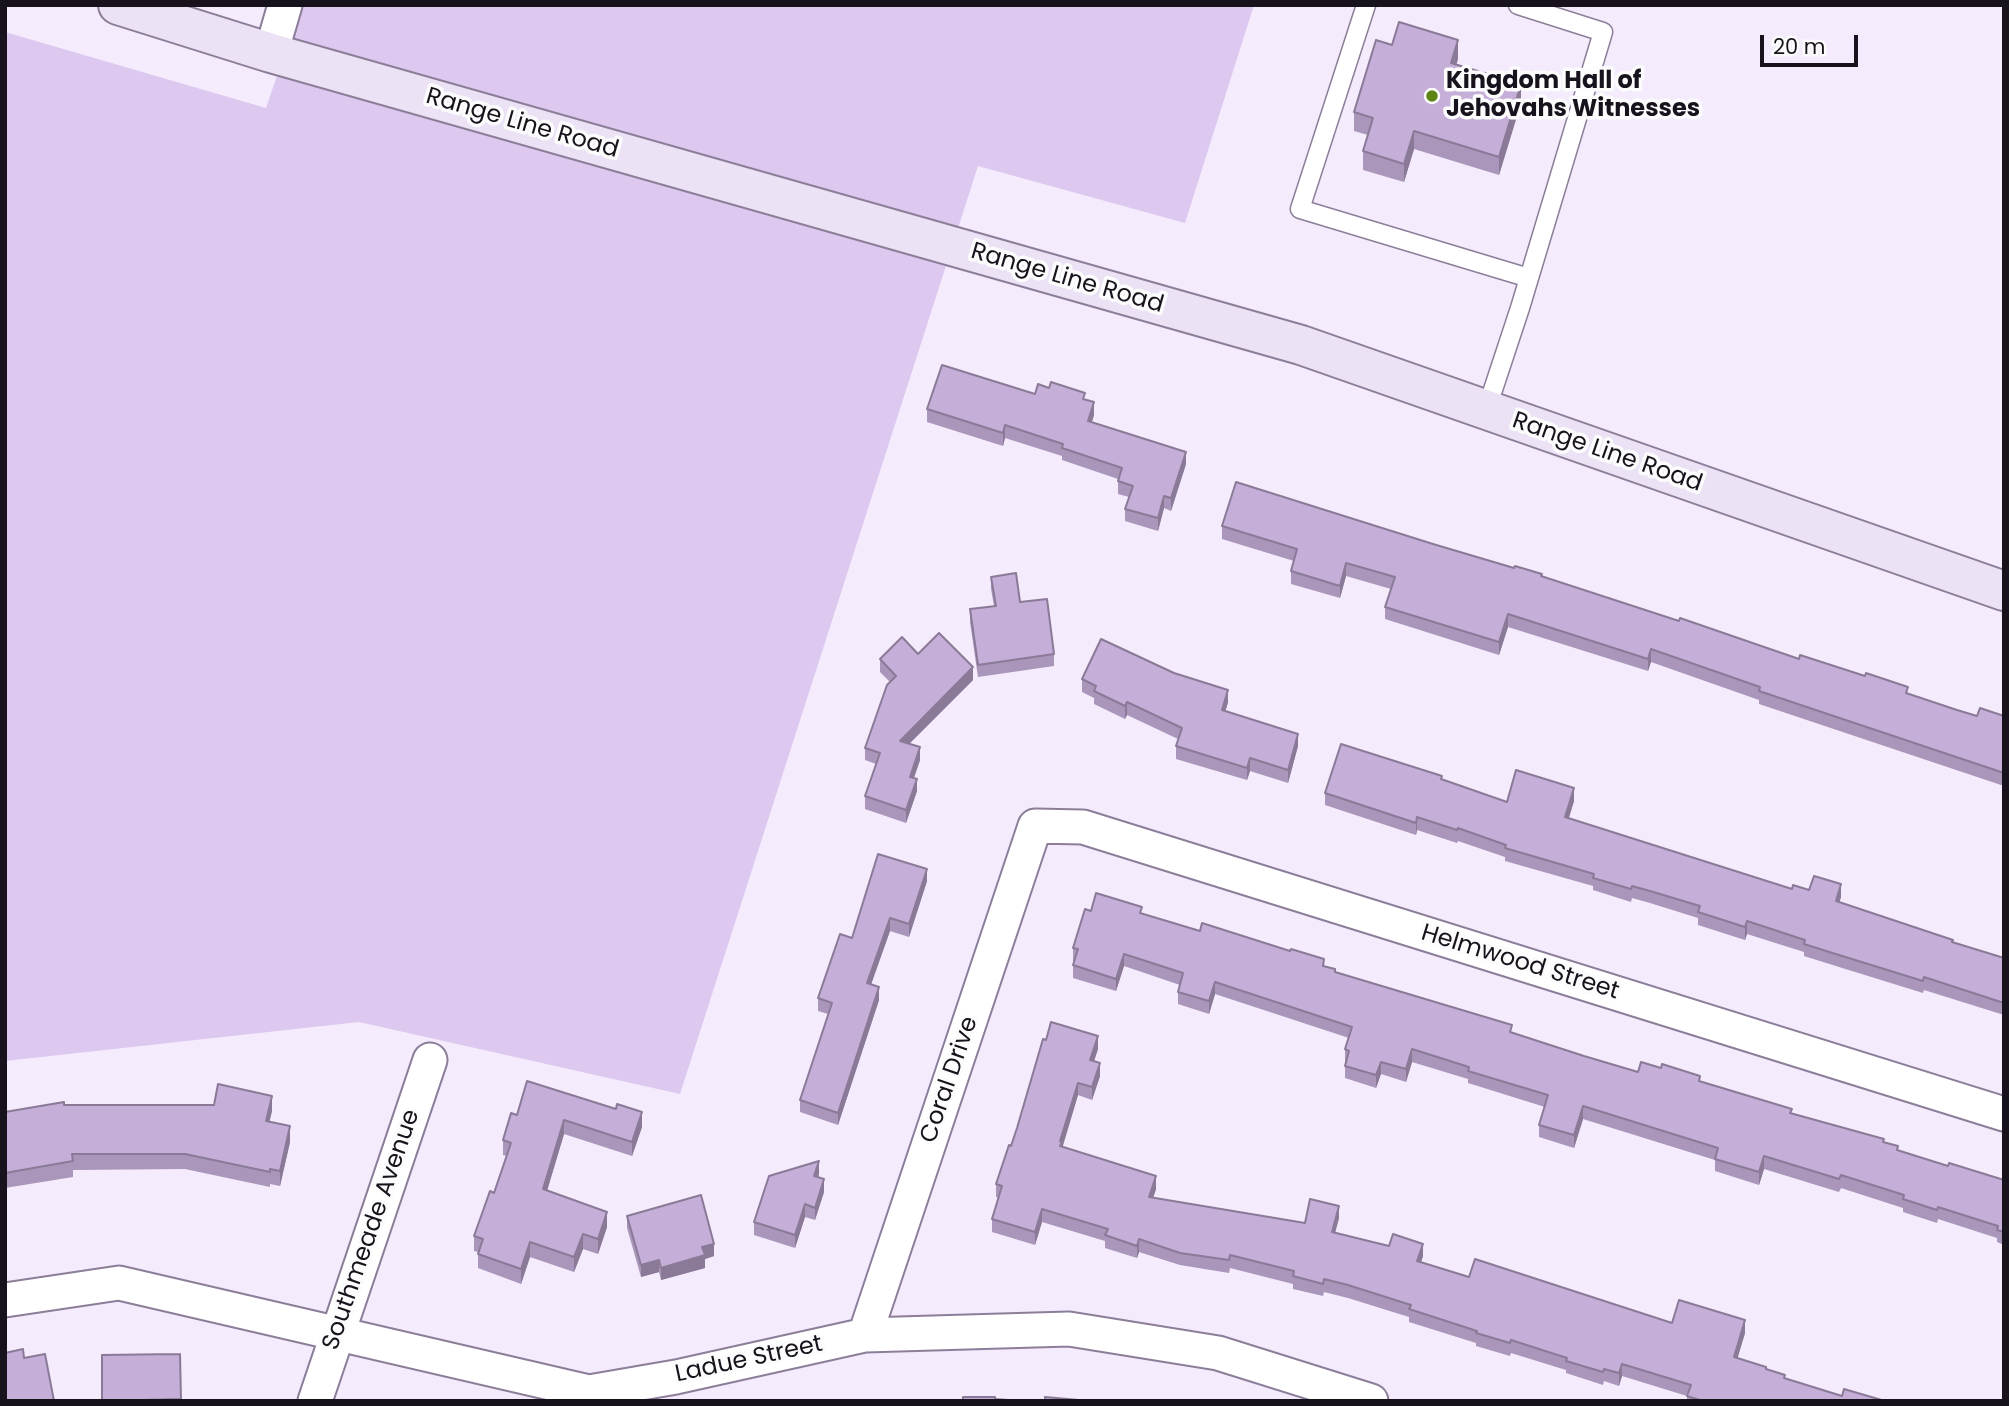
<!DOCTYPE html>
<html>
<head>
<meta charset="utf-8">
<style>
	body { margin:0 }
	#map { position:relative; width:2009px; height:1406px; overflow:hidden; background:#f4ebfd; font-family:Poppins,sans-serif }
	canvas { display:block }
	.frame { position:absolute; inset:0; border:7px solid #18121c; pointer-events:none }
	.scale { position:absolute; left:1760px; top:35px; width:98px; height:32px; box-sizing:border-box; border:4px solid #18121c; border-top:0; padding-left:9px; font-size:21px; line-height:24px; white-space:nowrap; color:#18121c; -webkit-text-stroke:5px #fcfcfc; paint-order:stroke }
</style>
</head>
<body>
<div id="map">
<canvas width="2009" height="1406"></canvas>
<div class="frame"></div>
<div class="scale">20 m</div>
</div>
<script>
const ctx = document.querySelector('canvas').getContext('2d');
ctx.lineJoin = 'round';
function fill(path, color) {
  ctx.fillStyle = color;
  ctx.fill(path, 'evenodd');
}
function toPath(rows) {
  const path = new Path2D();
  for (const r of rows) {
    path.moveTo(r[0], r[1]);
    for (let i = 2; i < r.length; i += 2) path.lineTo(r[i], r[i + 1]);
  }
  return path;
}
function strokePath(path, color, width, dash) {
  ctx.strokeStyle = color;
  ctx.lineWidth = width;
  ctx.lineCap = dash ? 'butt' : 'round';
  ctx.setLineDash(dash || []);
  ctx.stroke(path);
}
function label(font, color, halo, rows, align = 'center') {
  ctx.font = font + ' Poppins,sans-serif';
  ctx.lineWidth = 7;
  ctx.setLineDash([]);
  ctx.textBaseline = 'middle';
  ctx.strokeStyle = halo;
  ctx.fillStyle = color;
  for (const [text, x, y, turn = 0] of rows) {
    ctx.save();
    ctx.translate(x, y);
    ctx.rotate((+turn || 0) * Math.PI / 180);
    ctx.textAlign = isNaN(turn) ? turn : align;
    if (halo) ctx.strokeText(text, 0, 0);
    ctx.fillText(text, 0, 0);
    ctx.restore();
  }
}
const green = toPath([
	[301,5,1254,5,1185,223,978,166,680,1094,359,1022,5,1061,5,32,266,108]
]);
const service = toPath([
	[1366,5,1300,209,1529,278],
	[1486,411,1520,308,1603,32,1518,5]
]);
const minor = toPath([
	[271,53,285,5],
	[5,1300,119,1283,589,1392,676,1377,865,1335,1069,1329,1218,1353,1371,1401],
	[865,1335,1035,826,1083,827,2004,1114],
	[315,1401,430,1060]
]);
const secondary = toPath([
	[118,5,271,53,1301,345,2004,591]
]);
const wall = toPath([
	[1392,45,1458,59,1456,65,1521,103,1499,175,1414,149,1404,182,1363,170,1363,151,1368,135,1354,131,1354,112],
	[1085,399,1094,415,1092,422,1186,464,1171,511,1164,508,1158,531,1125,521,1125,509,1129,497,1118,494,1118,479,1062,460,1062,456,1005,438,1003,446,927,422,927,409],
	[1222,526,1433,544,1542,577,1977,716,2004,716,2004,786,1759,704,1759,700,1651,662,1648,671,1508,627,1499,655,1385,619,1385,607,1391,589,1346,576,1340,598,1291,584,1291,571,1294,561,1222,539],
	[991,577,1020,602,1054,654,1054,666,978,677,970,622,970,609,994,606,991,589],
	[918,654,973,680,909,744,920,760,914,778,917,791,906,823,865,809,865,796,876,764,865,760,865,748,890,682,880,672,880,659],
	[1082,679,1228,702,1225,712,1298,746,1288,783,1250,771,1247,780,1176,759,1176,746,1178,739,1127,715,1125,719,1094,704,1094,698,1082,692],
	[1442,780,1507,802,1574,801,1569,818,1792,889,1809,890,1841,897,1839,902,1953,942,2004,958,2004,1015,1924,990,1923,993,1839,967,1804,956,1804,952,1747,934,1745,940,1698,925,1698,918,1650,903,1632,898,1631,902,1593,890,1593,886,1505,861,1505,857,1458,841,1457,843,1417,830,1416,835,1325,805,1325,793],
	[927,881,909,937,890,931,871,984,879,1000,838,1125,800,1112,800,1100,828,1014,818,1011,818,998,852,938],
	[1091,911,1142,913,1200,931,1324,966,1335,973,1584,1056,1638,1072,1700,1081,1792,1113,1884,1142,1898,1150,1948,1166,2004,1180,2004,1245,1997,1242,1997,1238,1938,1219,1937,1223,1903,1212,1903,1208,1841,1188,1839,1192,1764,1169,1759,1185,1715,1171,1715,1160,1583,1119,1574,1148,1539,1137,1539,1125,1545,1107,1468,1083,1468,1079,1412,1062,1406,1082,1381,1074,1376,1088,1345,1078,1345,1049,1349,1038,1215,994,1209,1014,1178,1004,1178,992,1180,985,1124,966,1116,991,1073,978,1073,965,1074,961,1073,961,1073,948],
	[1098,1049,1094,1061,1100,1076,1092,1100,1078,1095,1062,1147,1156,1189,1153,1198,1305,1223,1339,1218,1335,1233,1423,1256,1421,1262,1469,1277,1672,1323,1745,1333,1737,1359,1766,1369,1785,1378,1842,1396,1885,1401,1687,1401,1687,1396,1622,1376,1619,1386,1604,1381,1603,1385,1566,1373,1566,1370,1511,1353,1510,1356,1476,1346,1476,1343,1409,1322,1409,1317,1348,1298,1324,1292,1323,1296,1293,1289,1293,1284,1230,1268,1229,1273,1180,1265,1139,1252,1137,1258,1105,1248,1105,1241,1042,1222,1035,1245,992,1232,992,1219,999,1198,996,1197,996,1184,1011,1146],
	[64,1105,272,1111,269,1122,290,1142,280,1186,270,1184,270,1187,185,1169,73,1170,73,1177,5,1188,5,1112],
	[517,1115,642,1127,632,1156,564,1134,547,1191,607,1227,598,1254,583,1249,574,1272,530,1257,521,1284,478,1268,478,1252,474,1251,474,1236,494,1193,507,1156,503,1155,503,1140],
	[819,1174,818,1178,824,1192,815,1220,805,1217,795,1248,754,1235,754,1222],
	[627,1216,714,1256,705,1259,705,1268,661,1280,659,1272,641,1277,627,1228],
	[180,1354,181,1401,102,1401]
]);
const shadedWall = toPath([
	[1458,40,1458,59,1451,82,1451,63],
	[1521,84,1521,103,1499,175,1499,157],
	[1414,131,1414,149,1404,182,1404,164],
	[1094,402,1094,415,1088,433,1088,421],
	[1005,425,1005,438,1003,446,1003,433],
	[1186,452,1186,464,1171,511,1171,498],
	[1164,496,1164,508,1158,531,1158,518],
	[1346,563,1346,576,1340,598,1340,586],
	[1508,614,1508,627,1499,655,1499,642],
	[1651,649,1651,662,1648,671,1648,659],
	[973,667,973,680,900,753,900,741],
	[1228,690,1228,702,1222,723,1222,710],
	[1127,702,1127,715,1125,719,1125,706],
	[1298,734,1298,746,1288,783,1288,770],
	[920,747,920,760,910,789,910,777],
	[1250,758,1250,771,1247,780,1247,768],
	[917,779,917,791,906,823,906,810],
	[1574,788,1574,801,1565,829,1565,817],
	[1417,817,1417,830,1416,835,1416,823],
	[927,869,927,881,909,937,909,924],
	[1841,884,1841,897,1836,914,1836,901],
	[890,918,890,931,867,996,867,983],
	[1747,921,1747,934,1745,940,1745,927],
	[1124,954,1124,966,1116,991,1116,979],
	[1215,982,1215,994,1209,1014,1209,1001],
	[879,987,879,1000,838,1125,838,1113],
	[1098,1036,1098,1049,1090,1073,1090,1060],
	[1412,1049,1412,1062,1406,1082,1406,1069],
	[1381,1062,1381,1074,1376,1088,1376,1075],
	[1100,1063,1100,1076,1092,1100,1092,1087],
	[1078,1083,1078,1095,1062,1149,1062,1154,1060,1141],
	[272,1096,272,1111,266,1137,266,1121],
	[1583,1106,1583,1119,1574,1148,1574,1135],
	[642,1112,642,1127,632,1156,632,1142],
	[564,1120,564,1134,543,1204,543,1189],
	[290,1126,290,1142,280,1186,280,1171],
	[1764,1156,1764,1169,1759,1185,1759,1172],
	[819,1161,819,1174,814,1189,814,1176],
	[1156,1176,1156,1189,1149,1210,1149,1197],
	[824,1179,824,1192,815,1220,815,1208],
	[805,1204,805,1217,795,1248,795,1235],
	[1339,1206,1339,1218,1332,1244,1332,1232],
	[1042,1209,1042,1222,1035,1245,1035,1232],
	[607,1212,607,1227,598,1254,598,1239],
	[583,1234,583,1249,574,1272,574,1257],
	[1139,1239,1139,1252,1137,1258,1137,1246],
	[530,1242,530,1257,521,1284,521,1269],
	[714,1244,714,1256,705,1259,705,1268,661,1280,661,1268,702,1247],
	[1423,1244,1423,1256,1417,1274,1417,1261],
	[659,1260,659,1272,641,1277,641,1265],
	[1745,1320,1745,1333,1734,1370,1734,1357],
	[1622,1364,1622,1376,1619,1386,1619,1373]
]);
const building = toPath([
	[1399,22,1458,40,1451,63,1521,84,1499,157,1414,131,1404,164,1363,151,1373,118,1354,112,1376,40,1392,45,1399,22],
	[942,365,1035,394,1038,384,1049,388,1051,382,1085,393,1083,399,1094,402,1088,421,1186,452,1171,498,1164,496,1158,518,1125,509,1133,486,1118,481,1122,468,1062,448,1063,444,1005,425,1003,433,927,409,942,365],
	[1236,482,1433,544,1514,568,1515,566,1542,574,1541,576,1679,621,1680,618,1799,659,1800,655,1865,676,1866,673,1908,687,1906,693,1957,710,1977,716,1980,708,2004,716,2004,773,1759,691,1760,687,1651,649,1648,659,1508,614,1499,642,1385,607,1395,577,1346,563,1340,586,1291,571,1297,549,1222,526,1236,482],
	[1016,573,1020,602,1047,599,1054,654,978,665,970,609,996,606,991,577,1016,573],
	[939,633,973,667,900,741,920,747,910,777,917,779,906,810,865,796,880,753,865,748,887,685,896,676,880,659,902,637,918,654,939,633],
	[1101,639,1174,673,1228,690,1222,710,1298,734,1288,770,1250,758,1247,768,1176,746,1182,728,1127,702,1125,706,1094,691,1096,686,1082,679,1101,639],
	[1341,744,1442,776,1441,779,1507,802,1516,770,1574,788,1565,817,1792,889,1793,885,1809,890,1814,876,1841,884,1836,901,1953,940,1952,942,2004,958,2004,1003,1924,977,1923,981,1839,955,1804,944,1805,940,1747,921,1745,927,1698,912,1700,906,1650,891,1632,886,1631,889,1593,878,1594,874,1505,848,1506,845,1458,828,1457,830,1417,817,1416,823,1325,793,1341,744],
	[878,854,927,869,909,924,890,918,867,983,879,987,838,1113,800,1100,832,1003,818,998,840,934,852,938,878,854],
	[1096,893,1142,907,1140,913,1200,931,1202,923,1290,951,1291,949,1324,959,1323,966,1335,969,1335,972,1512,1025,1510,1032,1584,1056,1638,1072,1641,1062,1661,1068,1662,1064,1700,1076,1699,1081,1792,1109,1790,1113,1884,1139,1883,1142,1898,1146,1897,1150,1948,1166,1949,1163,2004,1180,2004,1232,1997,1230,1998,1226,1938,1207,1937,1210,1903,1199,1904,1195,1841,1175,1839,1179,1764,1156,1759,1172,1715,1159,1718,1148,1583,1106,1574,1135,1539,1125,1548,1095,1468,1071,1469,1067,1412,1049,1406,1069,1381,1062,1376,1075,1345,1066,1349,1051,1345,1049,1352,1027,1215,982,1209,1001,1178,992,1183,973,1124,954,1116,979,1073,965,1078,949,1073,948,1085,909,1091,911,1096,893],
	[1051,1022,1098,1036,1090,1060,1100,1063,1092,1087,1078,1083,1060,1141,1062,1142,1060,1146,1156,1176,1149,1197,1305,1223,1310,1199,1339,1206,1332,1232,1389,1246,1393,1234,1423,1244,1417,1261,1469,1277,1475,1259,1672,1323,1679,1300,1745,1320,1734,1357,1766,1367,1766,1369,1785,1375,1784,1378,1842,1396,1844,1389,1885,1401,1703,1401,1687,1396,1691,1385,1622,1364,1619,1373,1604,1369,1603,1372,1566,1361,1567,1358,1511,1340,1510,1343,1476,1333,1477,1331,1409,1309,1411,1305,1348,1285,1324,1279,1323,1284,1293,1276,1294,1271,1230,1255,1229,1260,1180,1253,1139,1239,1137,1246,1105,1235,1108,1229,1042,1209,1035,1232,992,1219,1002,1186,996,1184,1009,1145,1011,1146,1017,1128,1043,1039,1046,1040,1051,1022],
	[527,1081,616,1109,617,1104,642,1112,632,1142,564,1120,543,1189,607,1212,598,1239,583,1234,574,1257,530,1242,521,1269,478,1254,483,1239,474,1236,490,1191,494,1193,511,1143,503,1140,511,1113,517,1115,527,1081],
	[218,1084,272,1096,266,1121,290,1126,280,1171,270,1169,270,1172,185,1154,72,1154,73,1161,5,1173,5,1112,64,1102,64,1105,214,1105,218,1084],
	[819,1161,814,1176,824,1179,815,1208,805,1204,795,1235,754,1222,769,1176,819,1161],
	[701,1195,714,1244,702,1247,705,1255,661,1268,659,1260,641,1265,627,1216,701,1195],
	[23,1349,24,1358,45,1354,54,1401,5,1401,5,1353,23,1349],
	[180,1354,181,1399,102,1401,102,1355,180,1354],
	[963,1397,995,1397,995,1399,1021,1401,963,1401,963,1397],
	[1045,1397,1090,1401,1045,1401,1045,1397]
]);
const markers = [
	[1432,96,7,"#5c8611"]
];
const poiNames = [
	["Kingdom Hall of",1446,82],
	["Jehovahs Witnesses",1446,110]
];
const streetNames = [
	["Range Line Road",522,124,16],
	["Range Line Road",1067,279,16],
	["Range Line Road",1607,453,19],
	["Helmwood Street",1520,963,17],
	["Coral Drive",950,1080,-71],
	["Southmeade Avenue",372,1230,-71],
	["Ladue Street",749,1360,-12]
];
fill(green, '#ddc9ef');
strokePath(service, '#8c7e99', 21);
strokePath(minor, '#8c7e99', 37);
strokePath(secondary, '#8c7e99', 42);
strokePath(service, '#fff', 18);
strokePath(minor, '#fff', 33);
strokePath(secondary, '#ece2f5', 38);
fill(wall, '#a996ba');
fill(shadedWall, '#8a7a97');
fill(building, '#c5afd8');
strokePath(building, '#8a7a97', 2);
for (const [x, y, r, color] of markers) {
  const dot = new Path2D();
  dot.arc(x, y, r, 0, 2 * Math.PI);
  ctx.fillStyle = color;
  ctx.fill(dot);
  strokePath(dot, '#fcfcfc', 2.5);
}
label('bold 24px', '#18121c', '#fcfcfc', poiNames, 'left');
label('24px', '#18121c', '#fcfcfc', streetNames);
</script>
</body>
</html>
